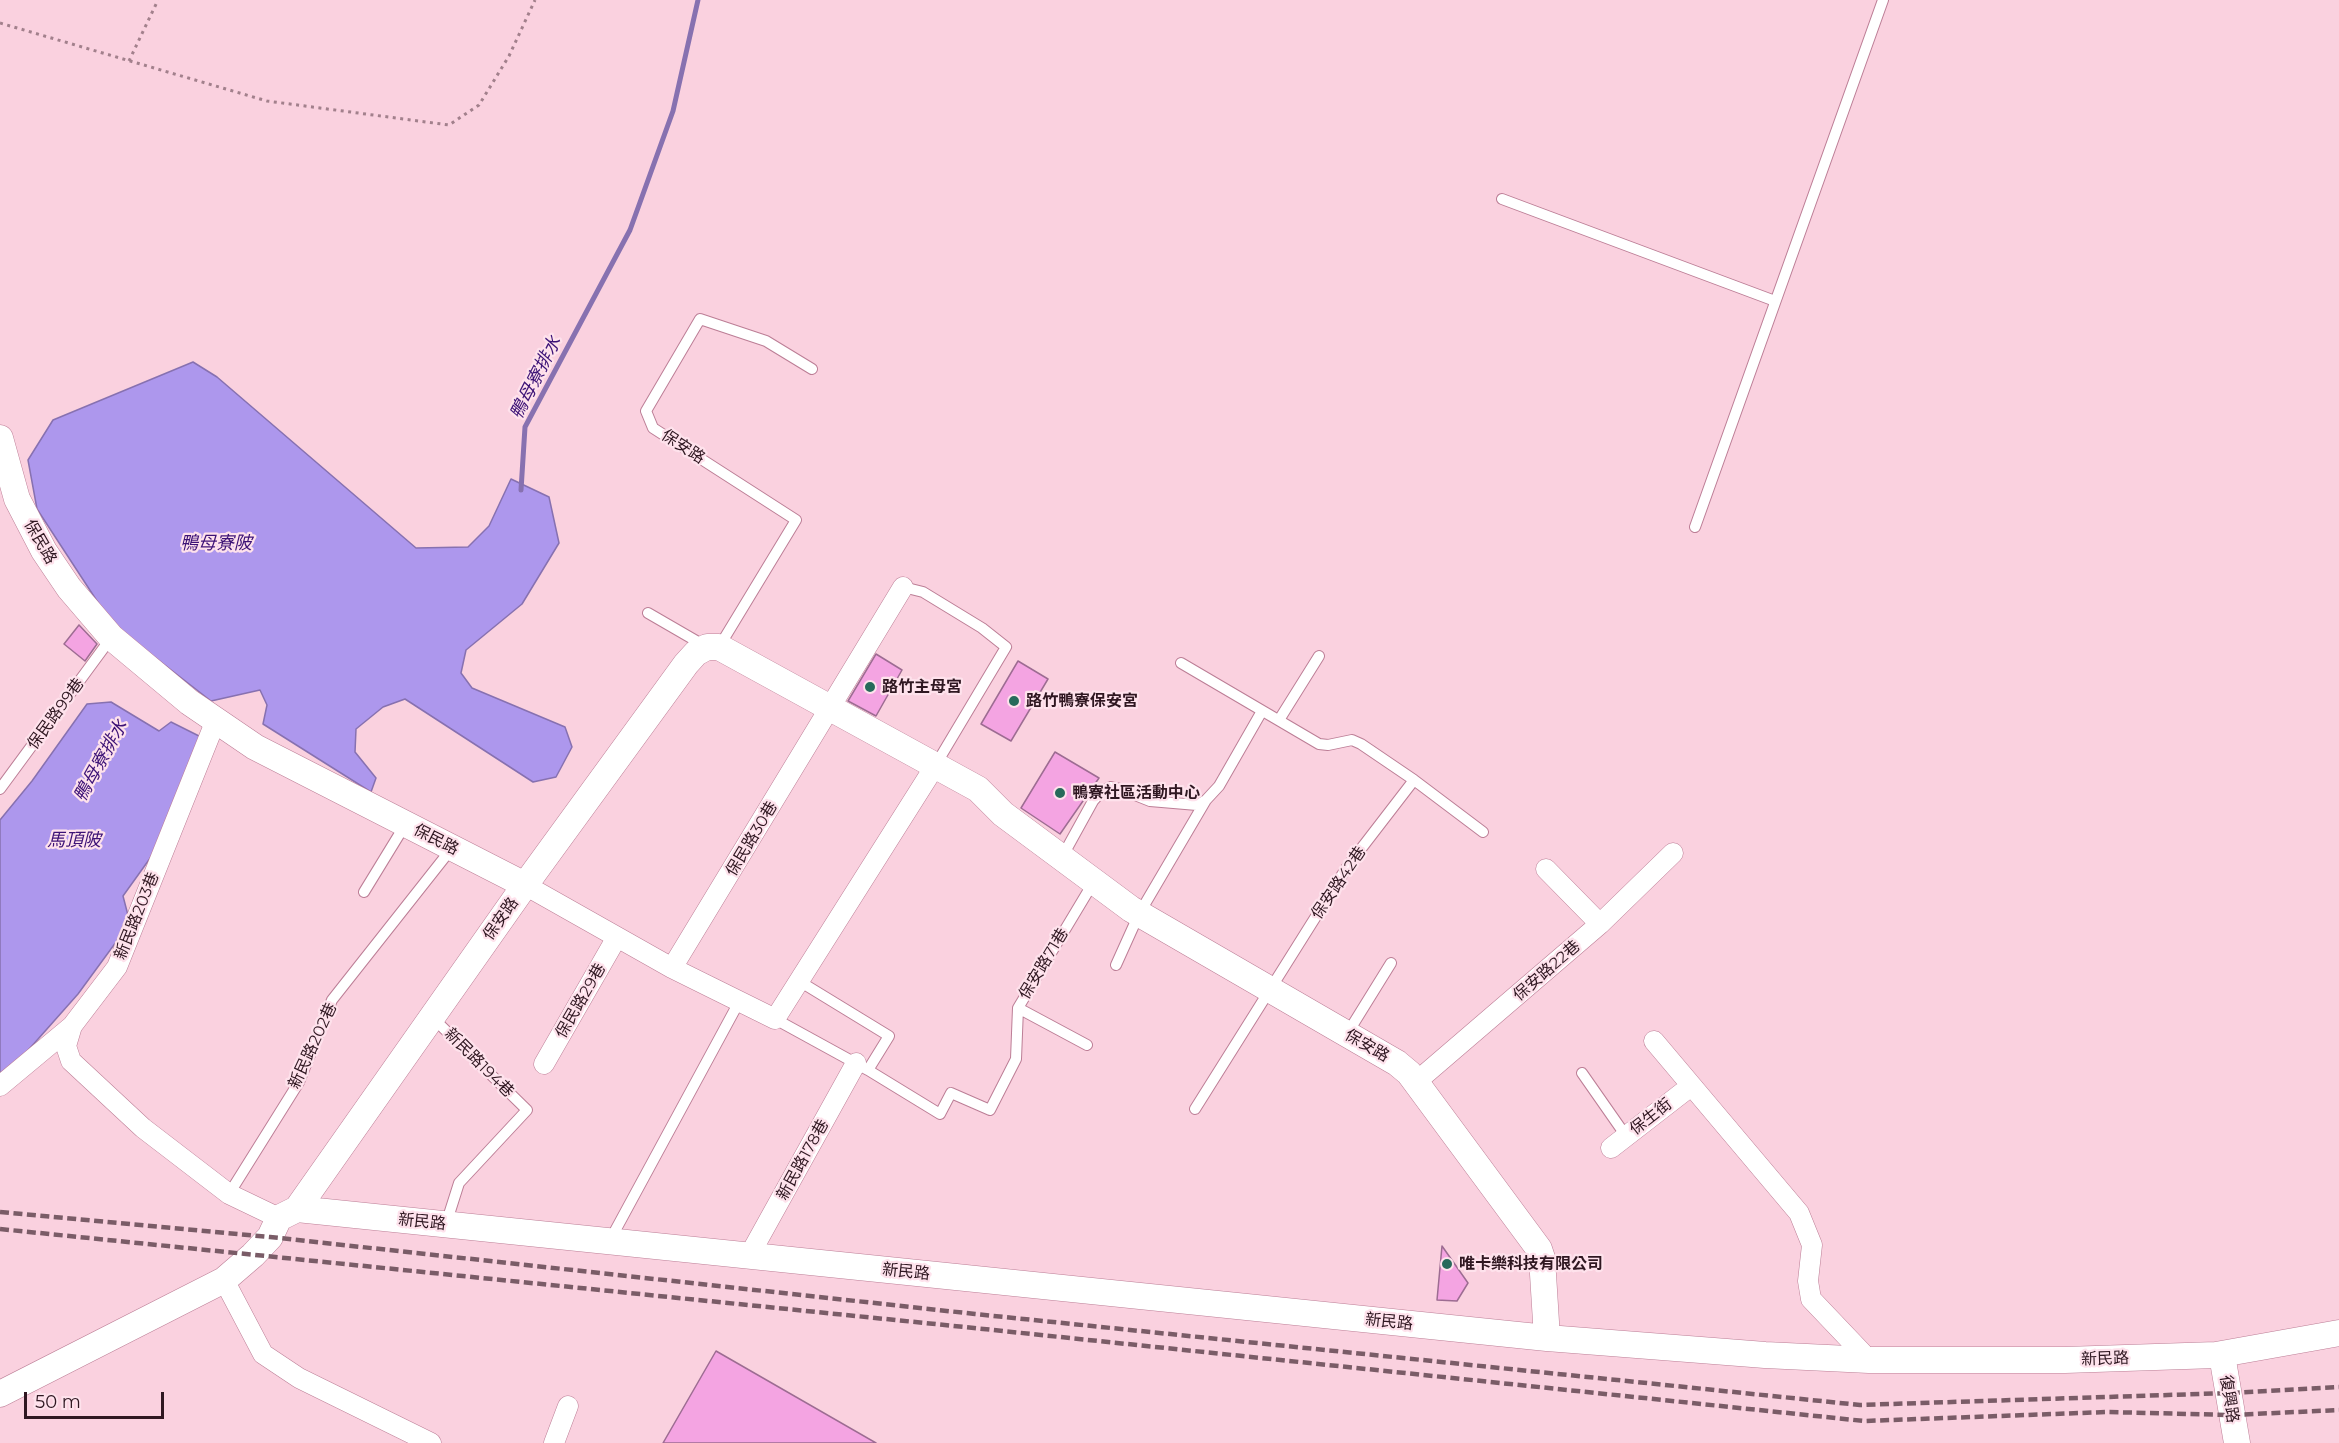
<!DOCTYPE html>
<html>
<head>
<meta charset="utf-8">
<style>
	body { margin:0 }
	#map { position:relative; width:2339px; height:1443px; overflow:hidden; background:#fad1df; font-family:Montserrat,sans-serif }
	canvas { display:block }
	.scale { position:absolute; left:24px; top:1392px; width:140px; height:27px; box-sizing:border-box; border:3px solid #2f1721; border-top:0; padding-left:8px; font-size:18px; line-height:21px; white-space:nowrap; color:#2f1721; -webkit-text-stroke:4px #fee2ec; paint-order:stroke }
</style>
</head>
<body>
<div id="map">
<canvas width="2339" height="1443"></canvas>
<div class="scale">50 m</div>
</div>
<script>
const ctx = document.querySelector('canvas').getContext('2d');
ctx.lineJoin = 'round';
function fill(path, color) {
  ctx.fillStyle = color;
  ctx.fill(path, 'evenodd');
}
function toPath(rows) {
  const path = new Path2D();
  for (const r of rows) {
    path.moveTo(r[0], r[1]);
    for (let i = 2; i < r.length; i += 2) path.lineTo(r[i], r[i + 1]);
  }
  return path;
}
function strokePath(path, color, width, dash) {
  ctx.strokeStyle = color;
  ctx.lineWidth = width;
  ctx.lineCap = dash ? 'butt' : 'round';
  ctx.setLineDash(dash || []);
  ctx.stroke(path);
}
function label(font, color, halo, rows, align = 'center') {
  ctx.font = font + ' Montserrat,"Noto Sans TC",sans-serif';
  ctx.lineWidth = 4.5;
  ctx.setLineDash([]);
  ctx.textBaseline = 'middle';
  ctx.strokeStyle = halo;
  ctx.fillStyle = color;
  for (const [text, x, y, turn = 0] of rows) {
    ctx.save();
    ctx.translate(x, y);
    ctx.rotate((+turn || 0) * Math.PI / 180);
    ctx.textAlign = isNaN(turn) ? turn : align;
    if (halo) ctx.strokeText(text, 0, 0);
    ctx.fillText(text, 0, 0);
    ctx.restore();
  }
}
const water = toPath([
	[193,362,217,377,416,548,468,547,489,526,511,479,549,497,559,543,522,604,466,650,461,673,472,688,565,727,572,747,556,777,533,782,405,699,383,707,356,729,355,752,376,778,371,792,263,724,267,705,260,690,211,701,112,624,37,509,28,460,53,420,193,362],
	[111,702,159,731,171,722,201,737,156,850,123,896,130,923,78,994,0,1082,0,820,32,781,87,704,111,702]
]);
const stream = toPath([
	[521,490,525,427,630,230,673,111,698,0]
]);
const building = toPath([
	[79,625,97,644,85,661,64,644,79,625],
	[876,654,902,670,876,716,848,701,876,654],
	[1018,661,1048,679,1011,741,981,724,1018,661],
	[1055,752,1099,778,1060,834,1021,808,1055,752],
	[1442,1246,1468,1283,1457,1301,1437,1300,1442,1246],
	[716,1351,876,1443,663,1443,716,1351]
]);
const path = toPath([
	[0,23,267,101,449,125,479,105,509,56,535,0],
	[129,61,158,0]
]);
const service = toPath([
	[1502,199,1775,301],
	[1695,527,1883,0],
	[903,587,923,592,982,628,1006,647,935,766],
	[648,613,705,646],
	[719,647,796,520,653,428,646,411,700,319,766,341,812,369],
	[1181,663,1319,744,1328,745,1352,740,1361,744,1414,780,1483,832],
	[1279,720,1319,656],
	[0,789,111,638],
	[1061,859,1093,801,1102,791,1110,787,1120,789,1150,801,1197,805,1206,800,1219,786,1262,711],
	[364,892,405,825],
	[1116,965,1139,914,1206,800],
	[799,981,889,1036,868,1070],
	[1018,1008,1087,1045],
	[432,1017,527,1110,459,1183,446,1224],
	[775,1019,868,1070,940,1114,951,1093,990,1110,1016,1059,1018,1008,1093,883],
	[1347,1034,1391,963],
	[1582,1073,1626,1136],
	[1195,1109,1347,867,1414,780],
	[229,1194,299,1082,332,1000,452,848],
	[609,1242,739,1002]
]);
const minor = toPath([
	[216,720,117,967,72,1026,66,1046,71,1061,143,1128,229,1194,279,1218],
	[1546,869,1600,924],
	[525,885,672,968,775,1019,935,766],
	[672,968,903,587],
	[1654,1041,1799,1213,1812,1245,1808,1281,1811,1299,1869,1360],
	[544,1064,617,937],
	[1416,1082,1600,924,1673,853],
	[0,1086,72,1026],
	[1611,1148,1691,1086],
	[749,1256,856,1063],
	[224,1280,263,1354,299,1378,431,1443],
	[554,1443,568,1406]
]);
const tertiary = toPath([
	[0,438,17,499,44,551,69,588,111,637,189,702,255,747,525,885],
	[297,1209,525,885,686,664,696,653,707,647,719,647,978,789,1003,814,1131,909,1397,1063,1409,1073,1539,1249,1542,1258,1547,1338],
	[2222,1355,2237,1443],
	[0,1394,224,1280,253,1255,270,1237,279,1218,297,1209,1547,1338,1765,1355,1869,1360,2065,1360,2216,1355,2339,1333]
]);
const rail = toPath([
	[0,1212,270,1237,975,1314,1860,1405,2229,1393,2339,1387],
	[0,1229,974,1328,1864,1421,2107,1412,2231,1415,2339,1410]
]);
const markers = [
	[870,687,6,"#276a5b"],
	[1014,701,6,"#276a5b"],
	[1060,793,6,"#276a5b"],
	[1447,1264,6,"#276a5b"]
];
const streetNames = [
	["保安路",683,447,33],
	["保民路",40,542,60],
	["保民路99巷",56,714,-54],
	["保民路30巷",752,839,-59],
	["保民路",436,840,27],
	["保安路42巷",1339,883,-56],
	["新民路203巷",137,916,-68],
	["保安路",501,919,-55],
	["保安路71巷",1044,964,-59],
	["保安路22巷",1547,971,-41],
	["保民路29巷",581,1001,-60],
	["新民路202巷",313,1046,-65],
	["保安路",1367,1046,30],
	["新民路194巷",479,1063,45],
	["保生街",1651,1117,-38],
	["新民路178巷",803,1160,-61],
	["新民路",422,1222,6],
	["新民路",906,1272,6],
	["新民路",1389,1322,6],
	["新民路",2105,1359,-2],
	["復興路",2229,1399,81]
];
const poiNames = [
	["路竹主母宮",882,687],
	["路竹鴨寮保安宮",1026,701],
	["鴨寮社區活動中心",1072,793],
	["唯卡樂科技有限公司",1459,1264]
];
const waterNames = [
	["鴨母寮排水",536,378,-63],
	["鴨母寮陂",216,544],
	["鴨母寮排水",101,761,-61],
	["馬頂陂",74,841]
];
fill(water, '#ad97ed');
strokePath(water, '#8771b0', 1.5);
strokePath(stream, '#8771b0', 5);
fill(building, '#f4a4e2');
strokePath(building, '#9d6c92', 1.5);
strokePath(service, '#bc7e96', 12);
strokePath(minor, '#bc7e96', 21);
strokePath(tertiary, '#bc7e96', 27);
strokePath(path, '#a2808c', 3, [3, 4.5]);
strokePath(service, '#fff', 10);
strokePath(minor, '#fff', 20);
strokePath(tertiary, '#fff', 26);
strokePath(rail, '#7a5c67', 4.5, [9, 4.5]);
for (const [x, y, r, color] of markers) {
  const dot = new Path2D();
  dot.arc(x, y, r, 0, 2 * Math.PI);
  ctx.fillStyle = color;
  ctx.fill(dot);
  strokePath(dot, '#fee2ec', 2);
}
label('16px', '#2f1721', '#fee2ec', streetNames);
label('bold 16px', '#2f1721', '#fee2ec', poiNames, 'left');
label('italic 18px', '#3c1276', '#fee2ec', waterNames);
</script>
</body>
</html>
